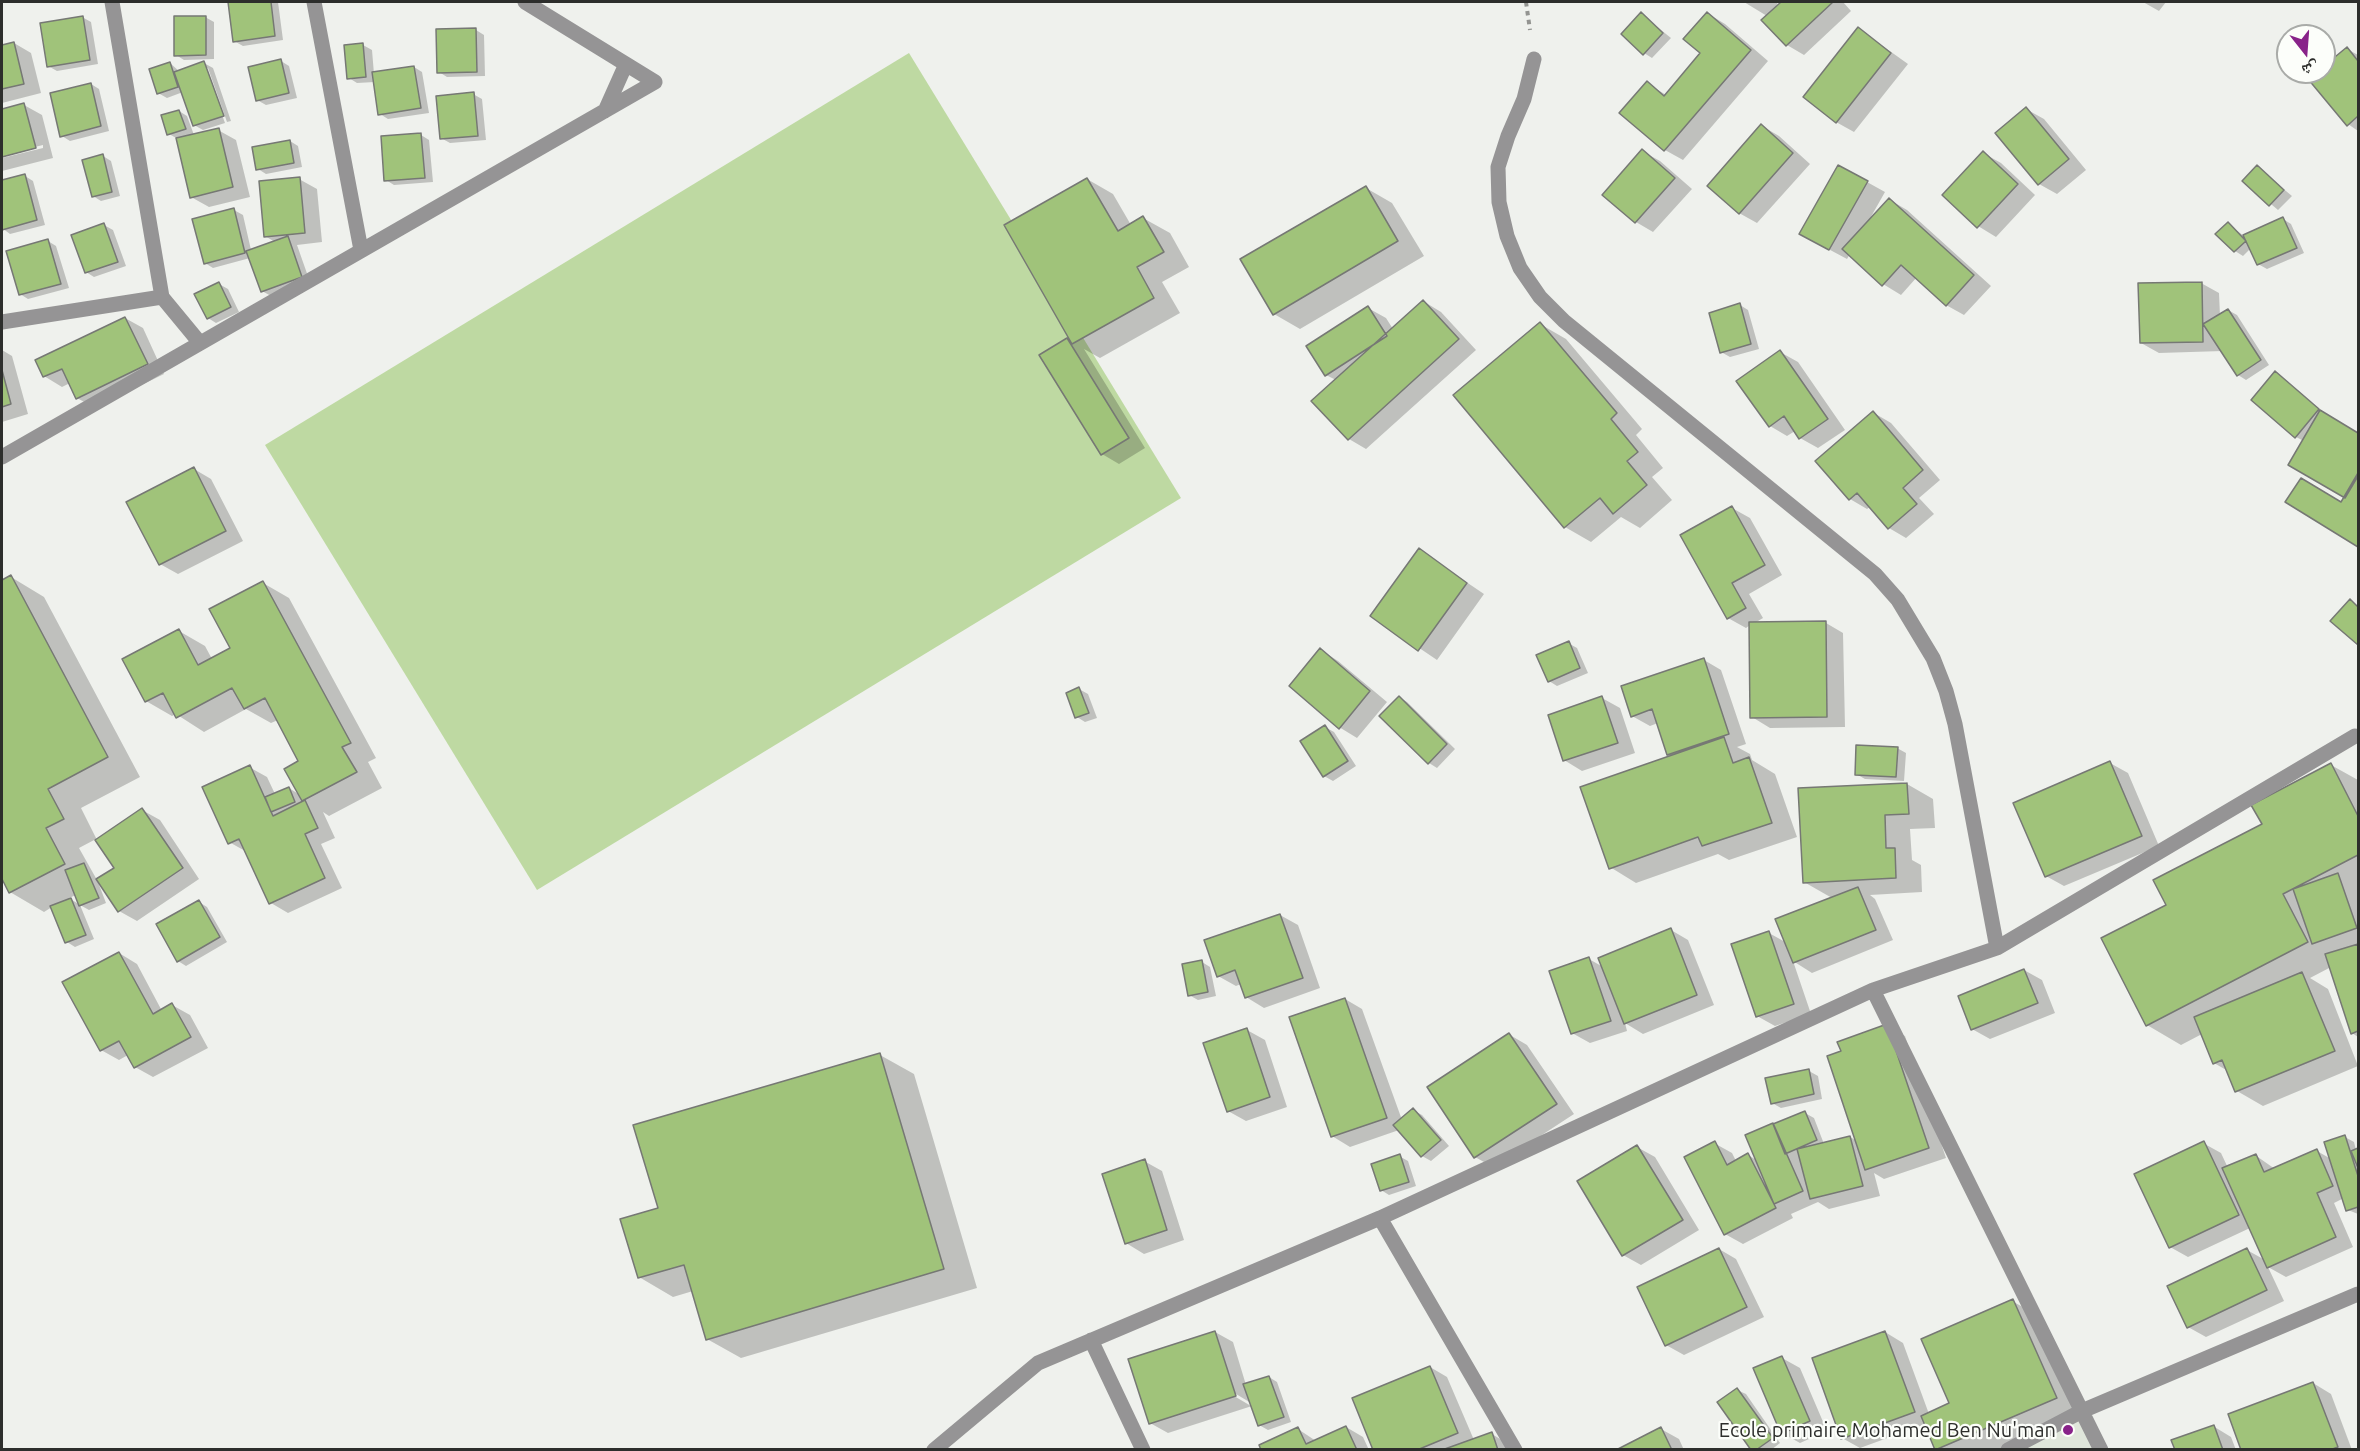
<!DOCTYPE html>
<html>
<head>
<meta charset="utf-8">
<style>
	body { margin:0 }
	#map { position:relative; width:2360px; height:1451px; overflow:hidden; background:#eff1ed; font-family:Ubuntu,"Noto Naskh Arabic",sans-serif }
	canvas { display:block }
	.frame { position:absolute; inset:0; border:3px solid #2d2e2c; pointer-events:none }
	.north { position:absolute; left:2276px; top:24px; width:60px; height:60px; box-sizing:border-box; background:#fcfefa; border:2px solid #a9aba8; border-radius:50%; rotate:163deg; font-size:16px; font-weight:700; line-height:24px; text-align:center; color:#2d2e2c }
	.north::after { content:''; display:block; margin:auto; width:21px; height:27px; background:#882289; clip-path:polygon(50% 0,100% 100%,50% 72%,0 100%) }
</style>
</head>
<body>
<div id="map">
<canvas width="2360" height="1451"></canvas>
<div class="frame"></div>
<div class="north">ش</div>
</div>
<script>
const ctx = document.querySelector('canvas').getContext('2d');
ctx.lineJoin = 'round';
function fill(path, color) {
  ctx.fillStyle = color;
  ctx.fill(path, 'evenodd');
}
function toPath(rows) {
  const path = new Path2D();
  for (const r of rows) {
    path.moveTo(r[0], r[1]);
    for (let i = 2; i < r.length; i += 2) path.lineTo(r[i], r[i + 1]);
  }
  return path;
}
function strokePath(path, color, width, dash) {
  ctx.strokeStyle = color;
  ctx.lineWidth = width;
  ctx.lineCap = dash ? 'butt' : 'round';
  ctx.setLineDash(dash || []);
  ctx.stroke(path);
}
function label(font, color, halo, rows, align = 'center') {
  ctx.font = font + ' Ubuntu,sans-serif';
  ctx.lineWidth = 4.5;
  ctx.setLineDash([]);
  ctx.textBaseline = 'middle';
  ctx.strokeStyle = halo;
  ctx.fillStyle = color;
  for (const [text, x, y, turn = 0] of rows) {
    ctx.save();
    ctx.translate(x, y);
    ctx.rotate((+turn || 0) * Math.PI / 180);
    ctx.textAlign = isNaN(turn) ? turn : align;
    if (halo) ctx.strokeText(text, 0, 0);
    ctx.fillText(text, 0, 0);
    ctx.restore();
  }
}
const built = toPath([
	[2082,1411,2101,1450,2008,1450]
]);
const green = toPath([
	[909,53,1181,498,537,890,265,445]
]);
const shadow = toPath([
	[230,2,278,2,283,40,243,46,234,41],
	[1744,2,1778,2,1775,9,1783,2,1843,2,1851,11,1804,55,1787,45,1767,16],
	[2143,2,2166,2,2159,11],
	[1707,13,1725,24,1768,61,1683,160,1665,150,1647,83,1666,95,1702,53],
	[1641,14,1671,38,1652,58,1644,53],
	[82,17,91,22,98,64,57,71,48,66],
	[205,17,214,22,214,59,184,60,176,55],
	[1859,29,1908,64,1854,132,1836,122],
	[476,30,484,35,485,76,447,77,439,72],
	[14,43,31,53,41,93,2,103,2,46],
	[363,45,372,50,374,74,414,67,422,72,429,113,388,119,380,114,375,82,357,83,349,78],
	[2347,49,2358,55,2358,131,2348,124,2319,72,2324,72,2324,68],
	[281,61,289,66,297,98,266,105,257,100],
	[170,63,180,72,204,63,213,68,231,121,227,122,208,68,205,68,225,123,203,130,194,125,183,92,167,98,158,93],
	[91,84,99,89,109,131,70,141,62,136],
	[473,94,482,99,486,140,450,143,441,138],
	[24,105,42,115,53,158,2,171,2,158,43,148,43,145,2,155,2,110],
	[2026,109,2044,119,2086,170,2057,194,2039,184],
	[179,111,187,116,194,135,218,130,236,140,250,197,209,207,191,197,178,139,169,134],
	[1762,126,1779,136,1810,164,1757,223,1739,213],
	[421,135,429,140,433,182,394,185,386,180],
	[290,141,298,146,302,167,266,174,258,169],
	[1642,151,1660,161,1692,189,1653,232,1636,222],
	[1983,153,2001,163,2035,195,1996,237,1978,226],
	[103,156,111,161,120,196,101,201,93,196],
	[2257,167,2292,196,2278,210,2244,181],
	[25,176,33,181,45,225,10,234,2,228,2,181],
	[299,179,317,189,322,242,297,245,310,282,271,296,262,291,250,258,213,268,205,263,234,210,243,215,251,250,275,242,265,236],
	[1087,179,1113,194,1131,225,1143,218,1170,233,1189,267,1162,282,1180,313,1100,358,1084,349,1145,448,1119,464,1102,454,1067,340,1074,344,1006,225],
	[1867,182,1885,192,1868,222,1890,200,1907,210,1991,286,1964,315,1946,305,1917,277,1901,295,1883,284,1850,254,1847,259,1819,244],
	[1366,188,1392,203,1424,256,1300,329,1274,314],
	[2283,219,2291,224,2304,253,2267,269,2258,264,2251,248,2243,256,2235,251,2228,224,2244,236],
	[104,225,113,230,126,266,94,277,86,272],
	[48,241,56,246,69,288,28,299,20,294],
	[2201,283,2219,293,2220,316,2228,310,2237,315,2269,365,2246,380,2238,375,2223,351,2159,353,2141,343],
	[219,284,228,289,239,312,216,323,208,318],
	[1423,301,1441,312,1476,350,1366,449,1349,439,1336,380,1326,375,1368,308,1386,318,1393,329],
	[1740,305,1748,310,1759,349,1730,357,1721,352],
	[125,318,143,328,164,374,95,408,77,398,70,383,62,387,44,376],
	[1540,324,1566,339,1642,429,1636,435,1663,468,1652,477,1672,500,1640,528,1621,517,1591,542,1565,527],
	[2,350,12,356,28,414,2,422],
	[1780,352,1798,362,1845,430,1818,448,1800,438,1795,431,1787,436,1770,426],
	[2275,373,2326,415,2358,434,2358,545,2287,501,2341,504,2346,497,2304,441,2296,437],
	[1874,413,1891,423,1940,480,1919,498,1934,514,1906,538,1889,528,1870,507,1867,509,1850,499],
	[194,469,211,479,243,541,178,574,160,564],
	[1732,508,1750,518,1782,575,1749,594,1763,618,1753,624,1826,623,1843,633,1845,727,1770,728,1752,717,1750,625,1746,628,1728,618],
	[1419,550,1484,594,1437,660,1372,616],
	[11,577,44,597,140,777,81,808,97,840,142,810,160,820,199,879,137,921,119,911,98,882,106,903,89,910,80,905,94,939,75,947,67,942,52,907,44,912,10,892,2,876,2,851,5,849,2,842,2,582],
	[96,839,116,868,97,880,79,848],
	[76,895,80,905,69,898],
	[263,583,289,598,376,758,368,762,382,788,329,816,323,812,335,838,321,844,342,888,288,913,271,903,247,852,229,842,249,767,267,777,275,794,289,788,300,795,301,762,278,720,271,723,246,709,204,732,176,714,172,716,146,701,179,631,205,646,212,659,232,649],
	[2350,601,2358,606,2358,643,2333,620],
	[1568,643,1577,648,1588,673,1557,686,1549,681],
	[1321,650,1338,661,1387,702,1357,738,1339,727],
	[1704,660,1721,670,1746,744,1737,747,1750,754,1752,760,1775,774,1797,837,1729,860,1718,854,1636,883,1610,867,1673,757,1668,754,1658,723,1650,726,1632,716],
	[1079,689,1088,694,1097,718,1085,722,1077,717],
	[1399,697,1407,702,1455,749,1437,768,1429,763],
	[1602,698,1620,708,1635,753,1582,771,1564,760],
	[1325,727,1334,732,1356,766,1333,781,1324,776],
	[1897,748,1906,753,1904,781,1865,779,1856,774],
	[2110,763,2128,773,2159,846,2064,886,2046,876],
	[2331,765,2358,780,2358,1037,2352,1033,2331,967,2310,978,2328,989,2358,1066,2263,1106,2237,1091,2228,1071,2214,1063,2202,1034,2181,1045,2147,1025,2168,906],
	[1907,784,1933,799,1935,828,1910,829,1912,860,1921,865,1922,892,1870,895,1875,899,1893,940,1812,973,1793,961,1811,1014,1775,1026,1757,1016,1769,933,1787,943,1832,898,1804,882],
	[199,902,207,907,227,942,186,966,178,961],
	[1280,915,1298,925,1320,988,1264,1008,1246,997,1241,984,1236,986,1218,976],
	[1671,930,1688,940,1714,1005,1643,1034,1625,1023,1627,1031,1590,1043,1572,1033,1589,959,1603,967],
	[119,953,137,964,162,1011,172,1005,190,1015,208,1048,153,1077,135,1067,128,1055,119,1060,101,1050],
	[1202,962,1210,967,1216,996,1198,1000,1189,995],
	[2024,970,2042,980,2055,1013,1990,1039,1972,1029],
	[1345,999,1362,1009,1402,1120,1413,1110,1422,1115,1449,1146,1431,1161,1422,1156,1399,1130,1350,1147,1332,1136],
	[1887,1026,1905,1036,1946,1158,1884,1179,1874,1173,1880,1196,1829,1209,1818,1202,1791,1214,1793,1218,1743,1244,1725,1234,1714,1143,1732,1153,1736,1161,1748,1155,1758,1161,1805,1113,1814,1118,1824,1144,1850,1137,1857,1141,1843,1052],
	[1247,1030,1265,1040,1287,1107,1246,1121,1228,1111],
	[1510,1035,1527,1045,1574,1114,1493,1167,1475,1157],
	[880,1055,914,1074,977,1288,741,1358,707,1339,693,1291,673,1297,639,1277,660,1209],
	[1809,1071,1818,1076,1822,1099,1781,1108,1772,1103],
	[2345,1137,2354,1142,2356,1150,2358,1149,2358,1214,2348,1210,2344,1198,2334,1203,2353,1247,2286,1277,2268,1267,2284,1301,2206,1337,2188,1327,2247,1250,2265,1260,2250,1228,2188,1257,2170,1247,2203,1143,2221,1153,2228,1168,2255,1155,2275,1169,2317,1151,2331,1159],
	[1637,1147,1655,1157,1699,1230,1641,1265,1623,1255],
	[1399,1156,1408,1161,1416,1186,1389,1195,1381,1190],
	[1144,1161,1162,1171,1184,1240,1144,1254,1126,1243],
	[1719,1249,1736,1259,1764,1317,1684,1355,1666,1345],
	[2012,1301,2039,1316,2082,1413,1999,1450,1937,1450,1926,1424,1860,1448,1842,1438,1885,1332,1903,1343,1929,1414,1951,1404],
	[1215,1332,1233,1342,1246,1385,1269,1377,1277,1382,1291,1422,1268,1430,1259,1425,1252,1406,1168,1433,1150,1423],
	[1231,1391,1251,1403,1251,1406,1229,1393],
	[1782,1358,1800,1368,1827,1431,1800,1443,1782,1433],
	[1430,1367,1447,1377,1474,1440,1492,1434,1518,1450,1375,1450],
	[2313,1383,2331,1394,2352,1450,2243,1450],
	[1737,1390,1746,1394,1780,1443,1771,1450,1753,1450],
	[2213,1426,2231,1437,2236,1450,2176,1450],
	[1346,1427,1363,1437,1369,1450,1263,1450,1298,1429,1316,1441],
	[1661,1429,1679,1439,1684,1450,1619,1450]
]);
const building = toPath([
	[228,2,271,2,275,36,233,42,228,2],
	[1781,2,1833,2,1786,46,1761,20,1781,2],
	[1641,12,1663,33,1643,55,1621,34,1641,12],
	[1707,12,1751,50,1664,151,1619,113,1647,81,1664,96,1700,53,1683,39,1707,12],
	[83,16,90,60,47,67,40,23,83,16],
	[174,16,206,16,206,55,174,56,174,16],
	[1858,27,1891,53,1836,123,1803,97,1858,27],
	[476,28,477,72,437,73,436,29,476,28],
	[14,42,24,84,2,89,2,45,14,42],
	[363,43,366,77,347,79,344,45,363,43],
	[2347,47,2358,61,2358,116,2347,126,2308,79,2316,72,2324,72,2324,66,2347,47],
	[281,59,289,93,256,101,248,67,281,59],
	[204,61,224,116,193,126,174,72,204,61],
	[170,62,178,87,157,94,149,69,170,62],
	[414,66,421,108,378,115,372,72,414,66],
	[91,83,101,126,60,137,50,93,91,83],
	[474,92,478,136,440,139,436,96,474,92],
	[24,103,36,148,2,157,2,109,24,103],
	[2026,107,2069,159,2038,185,1995,133,2026,107],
	[179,110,186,129,167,135,161,115,179,110],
	[1761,124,1793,153,1739,214,1707,186,1761,124],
	[219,128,233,187,190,198,176,138,219,128],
	[421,133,425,178,384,181,381,136,421,133],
	[290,140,294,163,256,170,252,147,290,140],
	[1642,149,1675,178,1635,223,1602,195,1642,149],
	[1983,151,2018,184,1977,228,1942,195,1983,151],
	[103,154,112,192,92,197,82,160,103,154],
	[1838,165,1868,181,1829,250,1799,234,1838,165],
	[2257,165,2284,190,2269,206,2242,181,2257,165],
	[25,174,37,220,2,230,2,180,25,174],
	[300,177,305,233,264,237,259,181,300,177],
	[1087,178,1118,231,1143,216,1164,252,1137,267,1154,298,1072,344,1004,225,1087,178],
	[1366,186,1398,241,1273,315,1240,259,1366,186],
	[1889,198,1974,275,1946,306,1901,265,1882,286,1842,249,1889,198],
	[234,208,245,253,204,264,192,219,234,208],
	[2283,217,2297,248,2257,265,2243,235,2283,217],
	[2228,222,2246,241,2234,252,2215,234,2228,222],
	[104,223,118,262,85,273,71,235,104,223],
	[288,236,302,277,261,292,246,251,288,236],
	[48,239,61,284,19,295,6,251,48,239],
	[219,282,231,307,207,319,194,294,219,282],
	[2202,282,2203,342,2140,343,2138,283,2202,282],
	[1423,300,1459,339,1348,440,1311,401,1423,300],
	[1740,303,1751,344,1720,353,1709,313,1740,303],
	[1368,306,1387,336,1325,376,1306,346,1368,306],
	[2228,309,2261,360,2237,376,2203,324,2228,309],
	[125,317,148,364,76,399,62,369,43,377,35,360,125,317],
	[1540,322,1617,413,1611,419,1638,452,1627,461,1647,485,1613,514,1600,498,1564,528,1453,395,1540,322],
	[1067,338,1129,438,1101,455,1039,355,1067,338],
	[1780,350,1828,419,1799,439,1784,416,1769,427,1736,381,1780,350],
	[2,370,11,404,2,407,2,370],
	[2275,371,2319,409,2295,438,2251,400,2275,371],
	[2320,410,2358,433,2358,476,2345,498,2288,465,2320,410],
	[1873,411,1923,470,1903,488,1917,504,1888,529,1857,493,1849,500,1815,461,1873,411],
	[194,467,226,531,159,565,126,502,194,467],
	[2358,473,2358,547,2285,502,2301,478,2341,502,2358,473],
	[1732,506,1765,565,1732,583,1746,608,1727,619,1680,535,1732,506],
	[1419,548,1467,583,1418,651,1370,616,1419,548],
	[11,575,108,757,48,789,64,819,46,828,65,864,9,893,2,879,2,580,11,575],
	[263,581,351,743,342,747,357,772,302,801,284,769,298,761,265,698,244,709,232,688,176,718,163,693,145,702,122,659,179,629,198,665,230,648,209,609,263,581],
	[2350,599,2358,607,2358,645,2330,621,2350,599],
	[1826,621,1827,717,1750,718,1749,622,1826,621],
	[1569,641,1580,668,1548,682,1536,655,1569,641],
	[1320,648,1370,691,1339,729,1289,686,1320,648],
	[1704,658,1729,734,1667,755,1652,709,1631,717,1621,686,1704,658],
	[1079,687,1089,713,1075,718,1066,693,1079,687],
	[1399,696,1447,744,1428,764,1379,716,1399,696],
	[1602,696,1618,743,1563,761,1548,715,1602,696],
	[1325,725,1348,761,1323,777,1300,741,1325,725],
	[1724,737,1733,763,1749,757,1772,823,1702,846,1698,837,1609,869,1580,787,1724,737],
	[1856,745,1898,747,1896,777,1855,775,1856,745],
	[2110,761,2142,836,2045,877,2013,803,2110,761],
	[2331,763,2358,816,2358,855,2283,894,2308,942,2146,1026,2101,938,2166,905,2153,880,2262,824,2251,805,2331,763],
	[250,765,273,816,305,800,318,828,305,834,325,878,269,904,239,839,228,844,202,787,250,765],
	[1907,783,1909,814,1885,815,1886,848,1895,848,1896,878,1803,883,1798,788,1907,783],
	[289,787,295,802,271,812,265,797,289,787],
	[142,808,183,868,118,912,96,879,114,868,95,840,142,808],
	[84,863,99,898,79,906,65,870,84,863],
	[2338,873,2357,928,2312,944,2293,889,2338,873],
	[1858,887,1876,930,1793,963,1775,919,1858,887],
	[71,898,86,935,65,943,50,906,71,898],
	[199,900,220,937,177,962,156,924,199,900],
	[1280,914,1303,978,1245,998,1235,970,1217,977,1204,940,1280,914],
	[1671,928,1697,995,1624,1024,1598,958,1671,928],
	[1769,931,1794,1004,1756,1017,1731,944,1769,931],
	[2358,944,2358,1031,2351,1034,2325,954,2358,944],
	[119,952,153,1014,172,1003,191,1037,134,1068,119,1041,100,1051,62,982,119,952],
	[1589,957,1611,1021,1571,1034,1549,971,1589,957],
	[1202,960,1208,992,1188,996,1182,964,1202,960],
	[2024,969,2038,1003,1971,1030,1958,996,2024,969],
	[2302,972,2335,1051,2235,1092,2222,1060,2213,1064,2194,1017,2302,972],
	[1345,998,1387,1118,1331,1137,1289,1017,1345,998],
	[1887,1024,1929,1148,1865,1170,1827,1056,1841,1051,1837,1042,1887,1024],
	[1247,1028,1270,1097,1227,1112,1203,1043,1247,1028],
	[1509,1033,1557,1104,1474,1158,1427,1087,1509,1033],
	[880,1053,944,1269,706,1340,684,1265,638,1278,620,1219,658,1208,633,1125,880,1053],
	[1809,1069,1814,1094,1771,1104,1765,1078,1809,1069],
	[1413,1108,1441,1140,1421,1157,1393,1125,1413,1108],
	[1805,1111,1817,1140,1785,1154,1773,1124,1805,1111],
	[1773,1123,1803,1191,1774,1204,1745,1135,1773,1123],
	[2345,1135,2358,1176,2358,1207,2346,1211,2324,1142,2345,1135],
	[1850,1136,1863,1186,1810,1199,1797,1149,1850,1136],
	[1715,1141,1727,1165,1748,1153,1776,1208,1724,1235,1684,1157,1715,1141],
	[2204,1141,2239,1215,2169,1248,2134,1174,2204,1141],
	[1637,1145,1683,1220,1622,1256,1577,1181,1637,1145],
	[2358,1148,2358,1168,2351,1151,2358,1148],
	[2317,1149,2333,1186,2317,1193,2336,1237,2267,1268,2222,1168,2256,1154,2264,1172,2317,1149],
	[1400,1154,1409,1182,1380,1191,1371,1164,1400,1154],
	[1145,1159,1167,1230,1125,1244,1102,1174,1145,1159],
	[1719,1248,1747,1307,1665,1346,1637,1287,1719,1248],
	[2247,1248,2267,1290,2187,1328,2167,1286,2247,1248],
	[2013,1299,2057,1398,1935,1450,1921,1416,1949,1403,1921,1339,2013,1299],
	[1215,1331,1236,1396,1149,1424,1128,1359,1215,1331],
	[1885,1331,1915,1412,1841,1439,1812,1358,1885,1331],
	[1782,1356,1810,1421,1781,1434,1753,1368,1782,1356],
	[1430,1366,1458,1433,1417,1450,1373,1450,1352,1398,1430,1366],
	[1269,1376,1284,1417,1258,1426,1243,1384,1269,1376],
	[2313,1382,2338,1447,2330,1450,2241,1450,2228,1414,2313,1382],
	[1737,1388,1773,1438,1756,1450,1751,1450,1717,1402,1737,1388],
	[2214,1425,2223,1450,2175,1450,2171,1440,2214,1425],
	[1346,1426,1357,1450,1261,1450,1259,1445,1298,1427,1306,1444,1346,1426],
	[1661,1427,1672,1450,1616,1450,1661,1427],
	[1492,1432,1498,1450,1442,1450,1492,1432]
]);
const path = toPath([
	[1526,2,1530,30]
]);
const minor = toPath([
	[112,2,162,297],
	[314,2,361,250],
	[1534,59,1524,99,1508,136,1498,167,1499,202,1507,236,1520,268,1540,297,1564,321,1875,574,1898,600,1933,658,1946,691,1955,724,1997,948],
	[605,111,626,64],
	[2,322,162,297,200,343],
	[2,457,655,82,525,2],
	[1873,990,1997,948,2355,736],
	[1380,1218,1515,1450],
	[1091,1340,1143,1450],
	[934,1450,1038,1363,1380,1218,1873,990,2101,1450],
	[2008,1450,2082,1411,2358,1294]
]);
const markers = [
	[2068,1430,6,"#882289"]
];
const poiNames = [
	["Ecole primaire Mohamed Ben Nu'man",2056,1430]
];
fill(built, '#e0e6db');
fill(green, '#bed9a2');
fill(shadow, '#0003');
fill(building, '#a0c37a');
strokePath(building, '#767874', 1.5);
strokePath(path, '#939491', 4, [4.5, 4.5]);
strokePath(minor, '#959495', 15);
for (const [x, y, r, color] of markers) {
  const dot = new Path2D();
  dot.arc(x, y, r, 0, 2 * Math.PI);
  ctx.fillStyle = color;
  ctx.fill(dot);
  strokePath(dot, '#fcfefa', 2);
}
label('20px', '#2d2e2c', '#fcfefa', poiNames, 'right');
</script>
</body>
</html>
